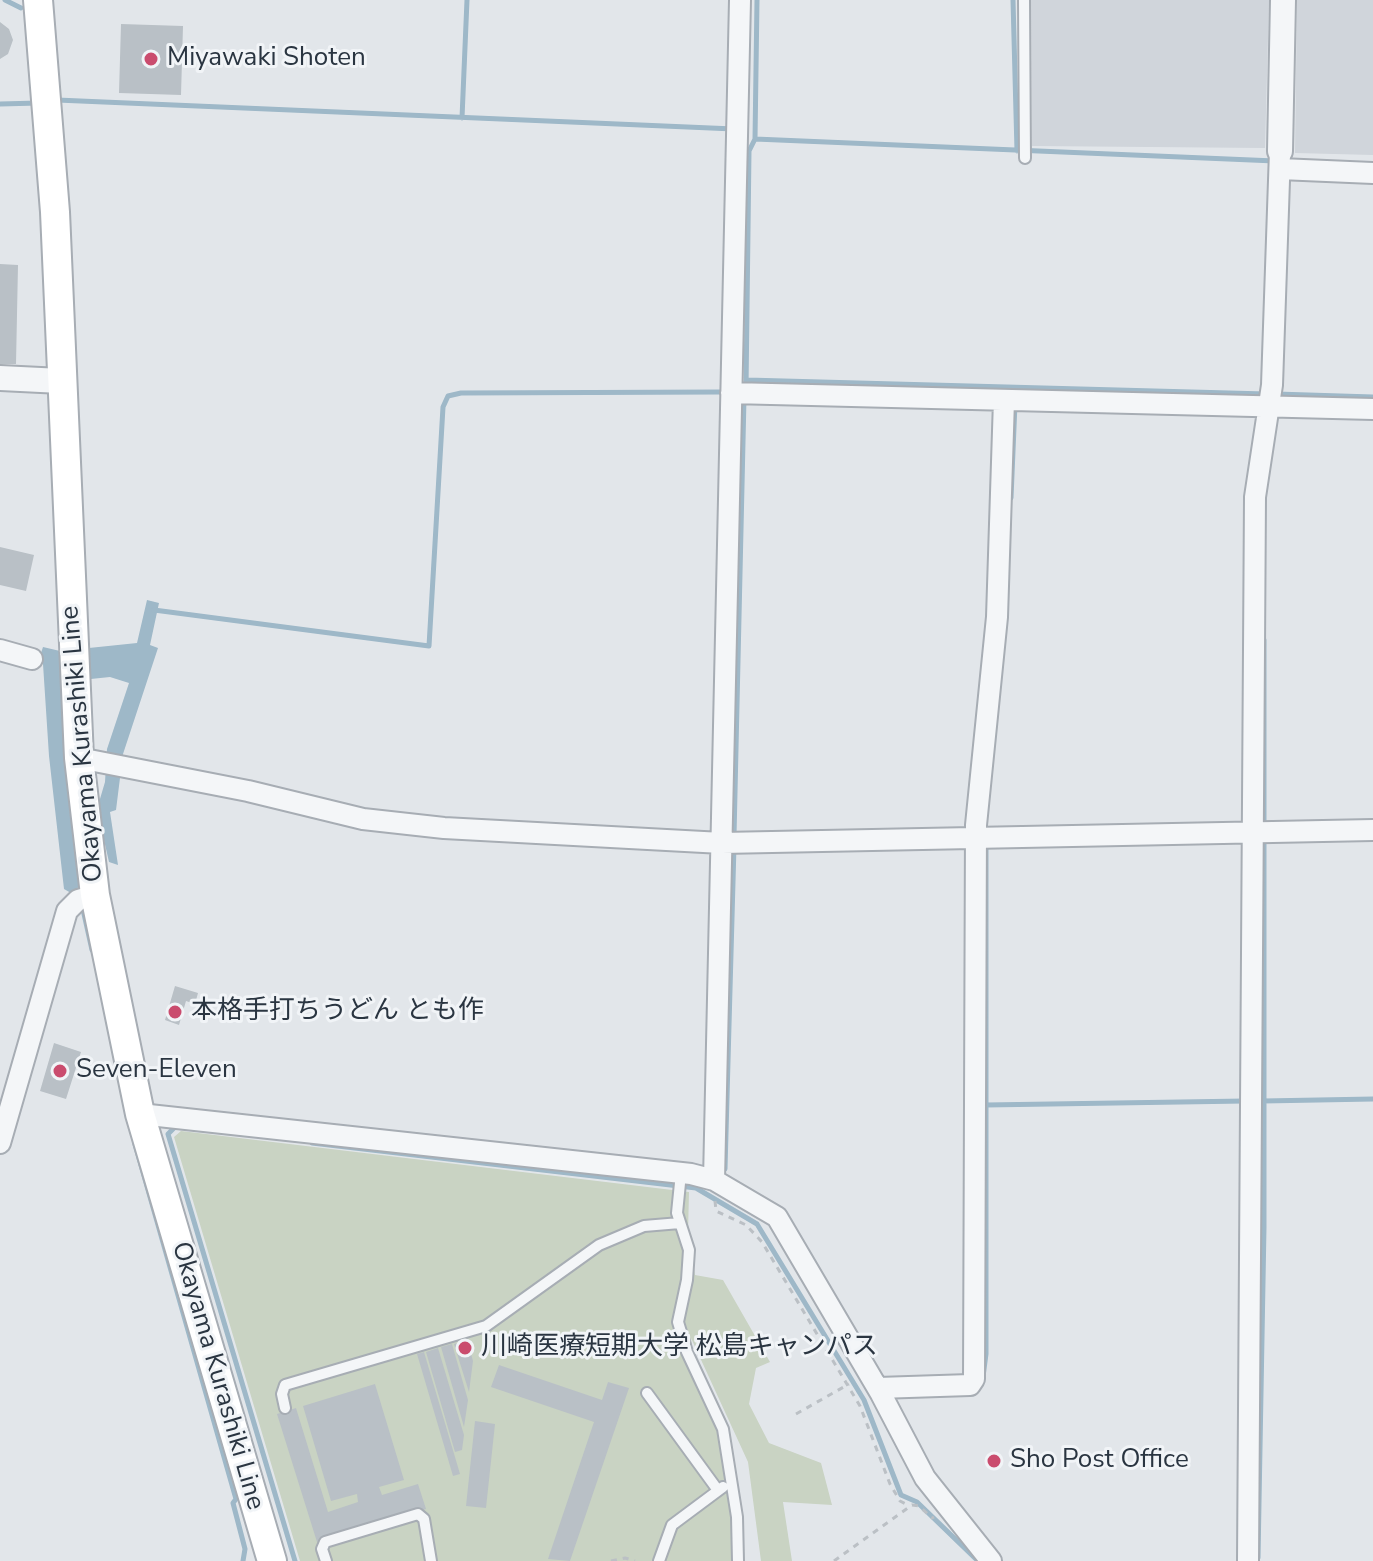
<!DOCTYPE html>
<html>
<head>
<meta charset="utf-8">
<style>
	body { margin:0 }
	canvas { display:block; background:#e2e6ea }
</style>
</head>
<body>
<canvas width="1373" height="1561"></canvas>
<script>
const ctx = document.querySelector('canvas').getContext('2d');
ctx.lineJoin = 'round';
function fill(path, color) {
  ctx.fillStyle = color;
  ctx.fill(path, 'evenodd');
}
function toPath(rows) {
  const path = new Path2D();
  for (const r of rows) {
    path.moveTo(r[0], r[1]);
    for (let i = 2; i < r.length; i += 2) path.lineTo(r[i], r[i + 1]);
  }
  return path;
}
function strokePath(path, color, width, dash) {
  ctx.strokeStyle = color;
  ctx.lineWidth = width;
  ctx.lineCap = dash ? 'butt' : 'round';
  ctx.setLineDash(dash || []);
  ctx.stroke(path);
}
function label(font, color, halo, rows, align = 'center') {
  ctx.font = font + ' "Nunito Sans","Noto Sans JP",sans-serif';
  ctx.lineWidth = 6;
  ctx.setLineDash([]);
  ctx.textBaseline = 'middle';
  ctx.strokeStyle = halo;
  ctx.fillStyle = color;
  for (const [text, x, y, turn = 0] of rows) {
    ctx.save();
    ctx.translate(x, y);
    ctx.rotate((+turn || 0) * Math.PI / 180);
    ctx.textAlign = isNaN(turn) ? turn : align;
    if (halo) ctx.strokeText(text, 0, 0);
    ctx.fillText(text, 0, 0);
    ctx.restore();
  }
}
const built = toPath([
	[1031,0,1269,0,1265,148,1032,146],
	[1297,0,1373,0,1373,155,1295,153]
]);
const green = toPath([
	[181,1131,689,1192,688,1233,695,1275,723,1280,770,1362,756,1368,749,1404,769,1443,821,1463,832,1505,783,1502,792,1561,761,1561,748,1462,691,1338,693,1354,735,1476,741,1501,743,1561,300,1561,174,1137]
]);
const water = toPath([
	[147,600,159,603,150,645,158,648,123,754,116,810,110,812,118,865,109,862,97,809,105,782,107,749,129,683,110,677,62,682,82,887,77,888,71,893,64,889,49,756,43,664,38,662,43,647,60,651,137,643]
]);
const stream = toPath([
	[5,0,21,8],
	[757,0,755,139,1275,161],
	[1013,0,1017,151],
	[57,100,734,129],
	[0,104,39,103],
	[462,118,467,0],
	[747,380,1266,394],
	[746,388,749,151,755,139],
	[1276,394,1373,397],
	[1011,498,1015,404],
	[154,610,429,646,443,407,448,396,461,393,720,392],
	[1264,640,1264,826],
	[734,836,744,398],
	[82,905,92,950],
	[1263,1101,1373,1099],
	[986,1105,1245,1101],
	[178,1127,175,1127,168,1134,295,1561],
	[312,1143,696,1188,757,1224,864,1400,901,1495,917,1502,978,1561],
	[135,1144,236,1499,233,1503,245,1549,243,1561],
	[725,1169,734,846],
	[983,1377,986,1354,986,843],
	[1258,1558,1264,1227,1264,836]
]);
const building = toPath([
	[0,22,9,29,13,40,8,54,0,59],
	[121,24,183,26,181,95,119,93],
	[0,264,18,265,16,364,0,364],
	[0,547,34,555,26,591,0,585],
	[175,986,198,993,195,1004,186,1001,179,1025,165,1020],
	[54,1043,81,1052,66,1099,40,1091],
	[467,1340,473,1361,469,1392,454,1344],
	[452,1344,468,1400,464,1427,441,1347],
	[438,1348,464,1435,462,1450,455,1452,426,1352],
	[424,1352,460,1474,453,1476,417,1354],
	[499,1365,602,1400,608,1382,629,1388,570,1561,548,1559,594,1422,491,1387],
	[375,1384,404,1480,379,1487,382,1495,418,1484,426,1509,317,1542,277,1414,296,1408,328,1512,358,1502,357,1494,331,1501,303,1406],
	[475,1421,495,1424,486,1508,466,1506]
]);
const path = toPath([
	[715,1201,716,1211,746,1225,762,1242,860,1406,890,1484,900,1501,910,1506],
	[796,1414,849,1384],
	[611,1561,625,1558,635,1561],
	[834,1561,912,1505,919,1506,932,1518,934,1517]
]);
const service = toPath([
	[1024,0,1025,158],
	[681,1173,677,1213,689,1250,687,1280,678,1322,687,1352,723,1429,737,1517,738,1561],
	[647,1393,717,1489],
	[285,1408,282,1394,285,1385,486,1326,599,1245,644,1226,680,1223],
	[326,1561,322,1549,325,1542,418,1514,424,1519,431,1561],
	[659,1561,672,1525,723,1487]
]);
const minor = toPath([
	[1280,169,1373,173],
	[731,393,1373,409],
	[0,650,32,659],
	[79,758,248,791,363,819,444,828,722,843,1373,830],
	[140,1114,691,1174,714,1180,777,1217,881,1394,925,1478,991,1561],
	[0,1143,67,911,78,900,95,895],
	[714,1180,740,0],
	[878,1388,970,1385,974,1379,976,825,997,617,1004,400],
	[1248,1561,1255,497,1272,385,1280,151]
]);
const tertiary = toPath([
	[1280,151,1283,0],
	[0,378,61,381]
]);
const secondary = toPath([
	[38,0,55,212,79,758,95,895,140,1114,272,1561]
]);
const markers = [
	[151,59,8,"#ca4c6e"],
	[175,1012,8,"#ca4c6e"],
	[60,1071,8,"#ca4c6e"],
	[465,1348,8,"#ca4c6e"],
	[994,1461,8,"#ca4c6e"]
];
const poiNames = [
	["Miyawaki Shoten",167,59],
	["本格手打ちうどん とも作",191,1012],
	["Seven-Eleven",76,1071],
	["川崎医療短期大学 松島キャンパス",481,1348],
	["Sho Post Office",1010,1461]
];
const streetNames = [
	["Okayama Kurashiki Line",83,744,-95],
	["Okayama Kurashiki Line",217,1376,74]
];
fill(built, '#d0d5db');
fill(green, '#c9d3c3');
fill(water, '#9eb8c8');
strokePath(stream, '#9eb8c8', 5);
fill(building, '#b9c0c6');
strokePath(service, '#a7adb4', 14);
strokePath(minor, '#a7adb4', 24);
strokePath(tertiary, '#a7adb4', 28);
strokePath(secondary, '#a7adb4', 32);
strokePath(path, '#bbc0c5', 3, [6, 6]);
strokePath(service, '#f4f6f8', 10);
strokePath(minor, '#f4f6f8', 20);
strokePath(tertiary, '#f4f6f8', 24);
strokePath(secondary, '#fff', 28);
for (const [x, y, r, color] of markers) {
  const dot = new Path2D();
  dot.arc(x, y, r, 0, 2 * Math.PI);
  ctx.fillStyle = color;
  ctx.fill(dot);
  strokePath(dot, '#f1f4f7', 3);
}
label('26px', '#2a3541', '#f1f4f7', poiNames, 'left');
label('26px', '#2a3541', '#f1f4f7', streetNames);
</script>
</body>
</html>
